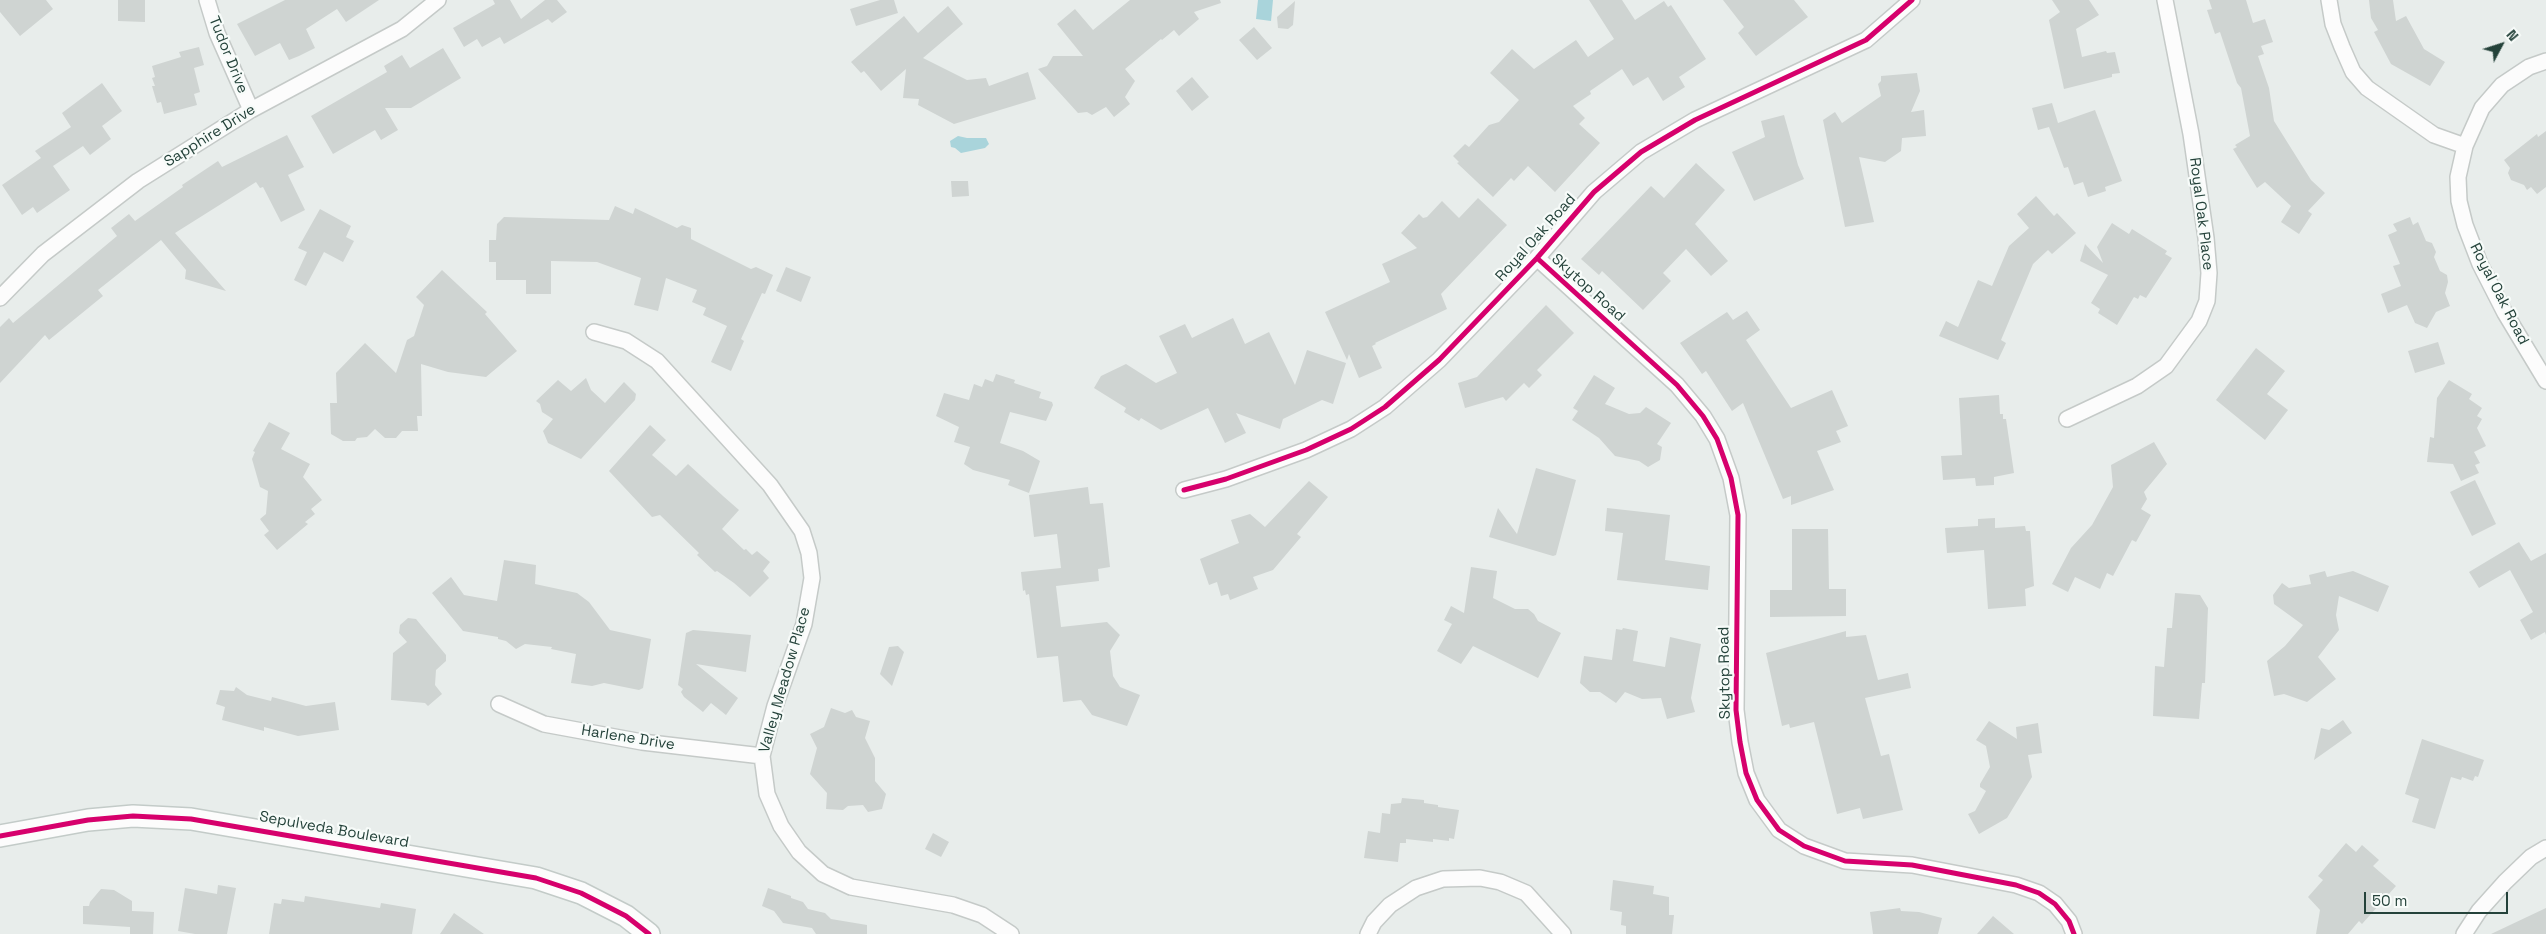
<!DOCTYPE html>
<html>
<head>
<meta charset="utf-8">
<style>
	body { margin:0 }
	#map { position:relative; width:2546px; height:934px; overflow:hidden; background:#e8edeb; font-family:"Space Grotesk",sans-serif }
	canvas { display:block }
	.north { position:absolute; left:2476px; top:20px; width:50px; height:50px; -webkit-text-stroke:4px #f7fbf9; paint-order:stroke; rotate:50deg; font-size:14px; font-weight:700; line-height:20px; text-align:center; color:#24423a }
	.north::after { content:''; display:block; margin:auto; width:18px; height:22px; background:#24423a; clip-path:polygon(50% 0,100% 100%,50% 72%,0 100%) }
	.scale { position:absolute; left:2364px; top:892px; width:144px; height:22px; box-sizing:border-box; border:2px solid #24423a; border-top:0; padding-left:6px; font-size:15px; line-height:18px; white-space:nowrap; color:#24423a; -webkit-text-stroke:4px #f7fbf9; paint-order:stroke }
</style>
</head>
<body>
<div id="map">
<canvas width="2546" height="934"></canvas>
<div class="north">N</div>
<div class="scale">50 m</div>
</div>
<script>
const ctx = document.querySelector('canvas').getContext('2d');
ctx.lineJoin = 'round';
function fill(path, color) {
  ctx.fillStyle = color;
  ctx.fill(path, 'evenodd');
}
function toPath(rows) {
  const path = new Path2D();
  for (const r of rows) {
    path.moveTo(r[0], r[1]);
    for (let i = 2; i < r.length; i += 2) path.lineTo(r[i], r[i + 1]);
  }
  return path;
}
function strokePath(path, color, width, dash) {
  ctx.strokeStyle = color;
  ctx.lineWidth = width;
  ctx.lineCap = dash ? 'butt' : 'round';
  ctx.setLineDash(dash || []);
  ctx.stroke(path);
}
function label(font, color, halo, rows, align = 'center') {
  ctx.font = font + ' "Space Grotesk",sans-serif';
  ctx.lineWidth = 4.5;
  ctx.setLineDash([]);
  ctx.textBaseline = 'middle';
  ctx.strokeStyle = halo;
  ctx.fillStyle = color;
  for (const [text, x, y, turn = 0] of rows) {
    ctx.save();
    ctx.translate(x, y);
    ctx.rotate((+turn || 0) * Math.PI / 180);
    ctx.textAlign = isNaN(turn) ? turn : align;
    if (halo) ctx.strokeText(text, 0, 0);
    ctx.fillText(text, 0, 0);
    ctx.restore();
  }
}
const water = toPath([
	[1258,0,1273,0,1271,21,1256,19],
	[958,136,967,138,986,138,989,144,985,148,961,153,955,148,951,147,950,141]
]);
const building = toPath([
	[0,0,46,0,53,9,20,36,0,12],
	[118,0,145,0,145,22,118,21],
	[285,0,379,0,346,22,337,9,306,29,315,48,299,56,289,60,280,43,255,56,237,24],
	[493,0,510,0,521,19,545,0,557,0,567,12,552,23,548,19,504,44,500,37,482,47,477,39,464,47,453,28,495,4],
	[880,0,894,0,898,13,856,26,850,9],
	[1130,0,1220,0,1221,3,1194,12,1199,19,1179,36,1174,30,1162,40,1161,39,1125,69,1135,81,1125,97,1130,104,1114,117,1106,107,1092,115,1087,112,1078,113,1038,69,1047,66,1053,56,1083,56,1057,24,1075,9,1093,30],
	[1589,0,1622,0,1635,20,1664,1,1668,7,1671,5,1706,59,1679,77,1685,87,1663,101,1648,77,1633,86,1622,69,1590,91,1591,94,1573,106,1585,118,1579,124,1600,143,1555,192,1528,166,1514,181,1511,178,1493,197,1457,163,1459,162,1453,156,1465,144,1469,147,1489,125,1499,122,1519,100,1490,73,1512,49,1534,69,1576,40,1588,57,1614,39],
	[1723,0,1794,0,1808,17,1756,56,1738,33,1744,27],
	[2052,0,2089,0,2099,15,2076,29,2082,57,2106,51,2107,53,2115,52,2120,73,2112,74,2112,77,2064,89,2049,20,2060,12],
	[2209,0,2246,0,2253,23,2265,19,2273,42,2261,46,2264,54,2258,56,2269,88,2274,121,2311,180,2325,193,2308,211,2312,214,2299,234,2281,222,2291,206,2265,182,2257,188,2233,149,2237,147,2235,145,2250,136,2241,88,2237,83,2220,32,2215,34,2207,10,2212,9],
	[2369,0,2393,0,2396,21,2406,16,2424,49,2445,62,2430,86,2391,64,2374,32,2378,30,2371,18],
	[1295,1,1293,25,1288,29,1278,28,1277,17],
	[948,6,963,24,923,58,967,80,986,78,989,86,1028,72,1036,99,954,124,918,105,919,99,903,98,906,69,881,91,864,71,861,73,851,62,904,16,918,33],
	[1254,27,1272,48,1257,60,1239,40],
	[199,47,204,65,194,68,200,92,194,94,197,105,164,114,161,102,157,103,152,86,155,86,152,78,155,77,152,66,181,57,179,52],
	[443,48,461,78,411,108,385,108,398,130,381,140,375,130,333,154,311,116,387,72,384,66,402,55,410,68],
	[1917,73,1920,91,1911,112,1924,110,1926,136,1902,138,1901,151,1885,162,1859,157,1874,222,1845,227,1823,120,1835,112,1842,123,1881,96,1878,84,1881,81,1881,76],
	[1192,77,1209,97,1192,111,1176,91],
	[102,83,122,111,102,126,111,139,90,155,83,146,53,166,70,190,37,213,33,207,22,215,2,185,41,158,35,151,71,127,62,113],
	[2052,103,2058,123,2095,110,2122,181,2105,187,2106,191,2088,197,2083,182,2074,185,2068,167,2064,168,2049,127,2038,130,2032,108],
	[1784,115,1798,165,1804,179,1754,201,1732,152,1765,137,1761,121],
	[2546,131,2546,187,2537,194,2531,187,2527,190,2524,185,2511,180,2508,173,2510,168,2504,160,2537,134,2538,137],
	[287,135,304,167,288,175,305,210,281,222,263,187,260,188,256,182,175,233,226,291,185,279,186,270,161,240,98,290,103,296,49,340,45,335,0,383,0,327,9,318,13,323,117,236,111,228,129,214,135,221,183,187,182,185,218,161,222,167],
	[1696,163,1725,190,1695,224,1728,261,1711,276,1686,249,1663,273,1671,281,1643,310,1602,271,1599,275,1581,259,1651,186,1664,198],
	[951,181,968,181,969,196,952,197],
	[2036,196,2054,216,2057,213,2076,233,2052,254,2048,250,2033,264,2001,340,2006,343,1998,360,1939,336,1946,321,1958,327,1978,280,1992,286,2009,246,2029,228,2017,214],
	[1478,198,1507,225,1441,294,1447,309,1375,343,1376,344,1372,346,1382,368,1359,378,1349,354,1347,360,1325,312,1390,282,1382,264,1417,248,1401,233,1419,214,1423,218,1427,217,1442,201,1459,218],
	[615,206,633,214,635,208,677,228,682,225,691,228,691,239,751,269,756,267,773,275,765,294,762,293,741,339,744,341,731,371,711,362,727,326,703,315,706,308,692,302,697,290,666,278,658,311,634,305,641,278,597,262,551,261,551,294,526,294,526,280,496,280,496,262,489,262,489,240,496,240,497,224,504,217,609,220],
	[320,209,351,226,346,237,354,241,343,262,324,252,306,286,294,280,307,252,298,248],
	[2410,217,2413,225,2418,222,2426,241,2432,243,2436,252,2434,257,2440,271,2447,275,2448,282,2445,293,2450,306,2436,312,2427,328,2415,323,2407,305,2388,313,2381,294,2401,286,2393,266,2400,264,2388,235,2397,231,2393,224],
	[2112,223,2129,234,2132,229,2167,251,2165,254,2172,258,2146,298,2140,295,2138,299,2134,297,2117,325,2098,313,2100,309,2091,303,2108,275,2080,261,2085,244,2103,263,2097,247],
	[786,267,811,277,801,302,776,291],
	[442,270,487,312,485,314,517,351,486,377,448,372,421,364,422,416,417,416,418,431,402,431,396,438,385,438,375,429,367,437,357,438,355,441,343,441,331,434,330,403,337,403,336,373,365,343,396,373,407,340,414,336,424,305,416,297],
	[1546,305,1574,333,1537,370,1542,375,1529,388,1524,383,1506,401,1503,397,1465,408,1458,383,1477,377],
	[1747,311,1760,330,1746,340,1791,408,1832,390,1848,426,1836,431,1841,442,1817,451,1834,490,1791,505,1791,496,1783,499,1743,403,1732,411,1706,371,1702,374,1680,343,1727,312,1733,320],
	[1233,318,1245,344,1269,332,1295,385,1307,350,1346,363,1333,404,1322,400,1283,419,1280,429,1236,413,1246,433,1225,443,1208,408,1161,430,1141,418,1139,421,1124,412,1126,408,1094,388,1101,376,1126,364,1156,383,1177,373,1159,336,1185,324,1192,338],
	[2438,342,2445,364,2415,373,2408,351],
	[2256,348,2285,371,2267,394,2288,410,2265,440,2216,400],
	[996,374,1015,380,1014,383,1041,392,1039,398,1052,402,1053,405,1046,421,1010,412,1000,443,1023,451,1040,461,1029,493,1008,485,1010,480,973,470,964,464,970,447,954,442,959,427,936,416,944,393,969,400,974,384,982,387,985,379,993,382],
	[1594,375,1615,388,1605,404,1629,414,1640,413,1646,407,1671,423,1657,444,1662,447,1660,460,1648,467,1639,461,1615,456,1599,438,1572,420,1578,411,1573,408],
	[586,378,591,390,605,403,624,382,636,394,635,400,581,459,548,443,543,431,553,419,542,412,540,404,536,401,558,380,571,391],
	[2449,380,2472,394,2469,399,2482,408,2477,416,2482,419,2477,428,2486,446,2474,452,2480,463,2475,465,2479,473,2461,481,2453,464,2427,462,2430,437,2434,438,2437,398],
	[1999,395,2000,414,2003,414,2003,419,2006,419,2014,473,1994,477,1994,485,1976,486,1975,478,1943,480,1941,456,1962,455,1959,398],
	[269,422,290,433,281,449,310,464,303,477,322,500,311,509,315,514,305,522,308,524,277,550,264,535,269,531,260,519,266,514,268,491,260,487,252,459,255,452,253,451],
	[650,425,666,440,652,455,676,476,688,464,723,496,739,510,722,529,744,550,746,549,752,555,757,551,770,562,763,571,769,578,750,597,734,583,717,571,715,572,697,555,699,553,660,515,652,517,609,471],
	[2154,442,2167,464,2144,492,2147,499,2141,509,2151,515,2136,542,2132,540,2113,576,2107,573,2100,589,2075,577,2068,592,2052,584,2071,548,2092,525,2113,487,2111,465],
	[1536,468,1576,480,1556,555,1553,556,1489,537,1498,508,1517,534],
	[2475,480,2496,524,2472,536,2450,492],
	[1309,481,1328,497,1297,534,1301,537,1273,570,1253,577,1258,589,1230,600,1228,594,1221,596,1217,582,1209,585,1200,559,1239,543,1231,520,1250,514,1265,527],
	[1088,487,1090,504,1103,503,1110,567,1098,569,1099,581,1056,586,1061,627,1107,622,1120,635,1110,651,1113,676,1120,687,1140,695,1127,726,1092,715,1081,700,1063,702,1058,656,1037,658,1029,594,1026,595,1025,590,1023,591,1021,572,1061,568,1057,534,1034,537,1029,495],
	[1607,508,1670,515,1665,560,1710,566,1708,590,1617,580,1623,533,1605,531],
	[1995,518,1995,528,2025,526,2026,531,2030,531,2034,586,2025,589,2026,606,1988,609,1984,550,1947,553,1945,528,1978,526,1978,519],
	[1792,529,1828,529,1829,589,1846,589,1846,616,1770,617,1770,590,1792,590],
	[2519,542,2531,561,2546,553,2546,635,2545,632,2531,640,2520,620,2533,612,2510,570,2479,588,2469,572],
	[504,560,536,565,535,584,577,593,589,602,610,630,651,639,643,688,639,690,604,683,592,686,571,683,576,654,551,649,552,647,525,644,516,649,506,641,498,639,498,637,463,631,432,593,451,577,464,595,497,601],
	[1471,567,1497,571,1493,598,1515,609,1528,609,1534,614,1538,621,1561,633,1538,678,1473,646,1461,664,1437,651,1452,624,1444,620,1451,606,1464,613],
	[2325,571,2327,577,2353,571,2389,586,2378,612,2339,596,2336,615,2339,630,2318,657,2336,679,2307,702,2284,694,2274,696,2267,661,2285,646,2303,625,2274,604,2273,595,2282,583,2289,588,2311,584,2309,575],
	[2175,593,2200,595,2208,608,2205,683,2202,683,2199,719,2153,716,2155,666,2164,667,2167,628,2172,628],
	[408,618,416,619,446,655,446,661,436,670,435,685,442,694,428,706,425,703,391,700,393,653,407,642,399,633,400,625],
	[1623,628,1638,631,1633,661,1665,667,1670,637,1701,644,1691,698,1695,712,1667,719,1661,698,1642,699,1625,692,1616,703,1600,692,1590,692,1580,683,1584,656,1612,660,1616,629,1622,630],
	[693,630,751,635,746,672,696,664,738,698,726,715,711,703,703,712,684,697,681,692,683,689,678,685,686,633],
	[1846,631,1846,637,1866,635,1878,680,1908,673,1911,688,1865,698,1881,756,1889,754,1903,810,1863,819,1860,808,1837,814,1814,722,1790,728,1789,724,1782,726,1766,653],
	[898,646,904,652,892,686,880,674,889,647],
	[236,687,247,695,271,701,272,697,306,706,335,702,339,730,298,736,264,727,264,731,222,720,225,707,216,704,220,690,234,691],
	[831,708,845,713,852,710,856,717,870,721,865,738,875,758,875,781,886,794,882,809,868,812,863,805,848,806,843,810,826,809,827,793,810,774,817,748,810,734,824,727],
	[2343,720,2352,733,2314,760,2321,728,2329,730],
	[1989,721,2017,739,2016,727,2038,723,2042,753,2028,755,2032,777,2007,818,1979,834,1968,814,1975,811,1986,791,1980,787,1980,784,1990,767,1986,746,1976,740],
	[2422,739,2484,760,2478,777,2475,776,2473,781,2462,777,2461,780,2451,777,2435,829,2412,822,2419,799,2405,794],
	[1402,798,1424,800,1424,803,1438,805,1438,807,1459,810,1454,839,1449,838,1449,841,1433,839,1433,842,1406,839,1406,843,1400,843,1398,862,1364,858,1368,831,1380,833,1382,813,1390,814,1391,804,1401,803],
	[933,833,949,842,941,857,925,849],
	[2346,843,2356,852,2362,845,2379,860,2373,866,2396,886,2362,924,2359,921,2348,934,2316,934,2320,910,2308,897,2323,880,2318,876],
	[1613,880,1654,886,1653,894,1669,897,1669,915,1674,915,1672,934,1626,934,1626,926,1621,925,1622,912,1610,910],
	[218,885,236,888,227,934,195,934,178,931,185,888,217,894],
	[768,888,791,896,791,898,803,902,808,909,825,913,831,919,867,925,867,934,816,934,812,928,783,923,774,911,762,906],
	[101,889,114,890,132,901,132,911,154,912,153,934,130,934,130,927,83,924,83,906,89,906,90,902],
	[305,896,380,908,381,903,416,909,412,934,269,934,274,903,281,904,282,899,304,902],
	[1900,908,1901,911,1919,912,1942,918,1938,934,1873,934,1870,912],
	[2546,908,2546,934,2491,934],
	[454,913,484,934,440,934],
	[1993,916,2014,934,1977,934]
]);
const minor = toPath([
	[207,0,217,33,251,110],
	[2329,0,2333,24,2342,47,2353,72,2367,88,2434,135,2465,146],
	[2546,61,2529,67,2502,85,2482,108,2465,146,2458,177,2459,201,2465,225,2480,264,2505,313,2546,381],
	[1537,258,1677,385,1703,416,1717,439,1731,478,1738,515,1736,710,1740,742,1746,773,1757,800,1779,830,1804,846,1845,861,1912,865,2016,885,2039,893,2055,904,2069,921,2074,934],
	[0,298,43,254,138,181,251,110,402,29,438,0],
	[594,332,626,341,657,361,770,485,802,531,809,553,812,578,804,624,775,706,762,756,767,794,781,826,799,852,823,874,851,887,953,905,982,915,1011,934],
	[2067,419,2137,386,2166,366,2199,321,2207,301,2209,273,2206,238,2191,134,2165,0],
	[1184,490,1226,479,1306,450,1351,429,1385,407,1439,360,1537,258,1594,192,1641,152,1695,120,1866,40,1912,0],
	[499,704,544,724,642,742,762,756],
	[1368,934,1374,922,1390,905,1416,888,1443,879,1480,878,1500,882,1526,893,1563,934],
	[2464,934,2479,911,2505,882,2531,857,2546,848]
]);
const secondary = toPath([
	[0,836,88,820,133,816,191,819,536,878,581,893,626,916,649,934]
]);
const cycleway = toPath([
	[1537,258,1677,385,1703,416,1717,439,1731,478,1738,515,1736,710,1740,742,1746,773,1757,800,1779,830,1804,846,1845,861,1912,865,2016,885,2039,893,2055,904,2069,921,2074,934],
	[1184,490,1226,479,1306,450,1351,429,1385,407,1439,360,1537,258,1594,192,1641,152,1695,120,1866,40,1912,0],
	[0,836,88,820,133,816,191,819,536,878,581,893,626,916,649,934]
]);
const streetNames = [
	["Tudor Drive",228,55,68],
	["Sapphire Drive",210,136,-32],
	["Royal Oak Place",2201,214,83],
	["Royal Oak Road",1536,238,-48],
	["Skytop Road",1588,288,42],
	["Royal Oak Road",2499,294,63],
	["Skytop Road",1725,673,-91],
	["Valley Meadow Place",785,680,-74],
	["Harlene Drive",628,738,9],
	["Sepulveda Boulevard",334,830,10]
];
fill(water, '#a9d4db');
fill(building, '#cfd4d2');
strokePath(minor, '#c5cac8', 18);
strokePath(secondary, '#c3cbc8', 24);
strokePath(minor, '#fcfcfc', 15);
strokePath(secondary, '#fcfcfc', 21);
strokePath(cycleway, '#d6006c', 5);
label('15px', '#24423a', '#f7fbf9', streetNames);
</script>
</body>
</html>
